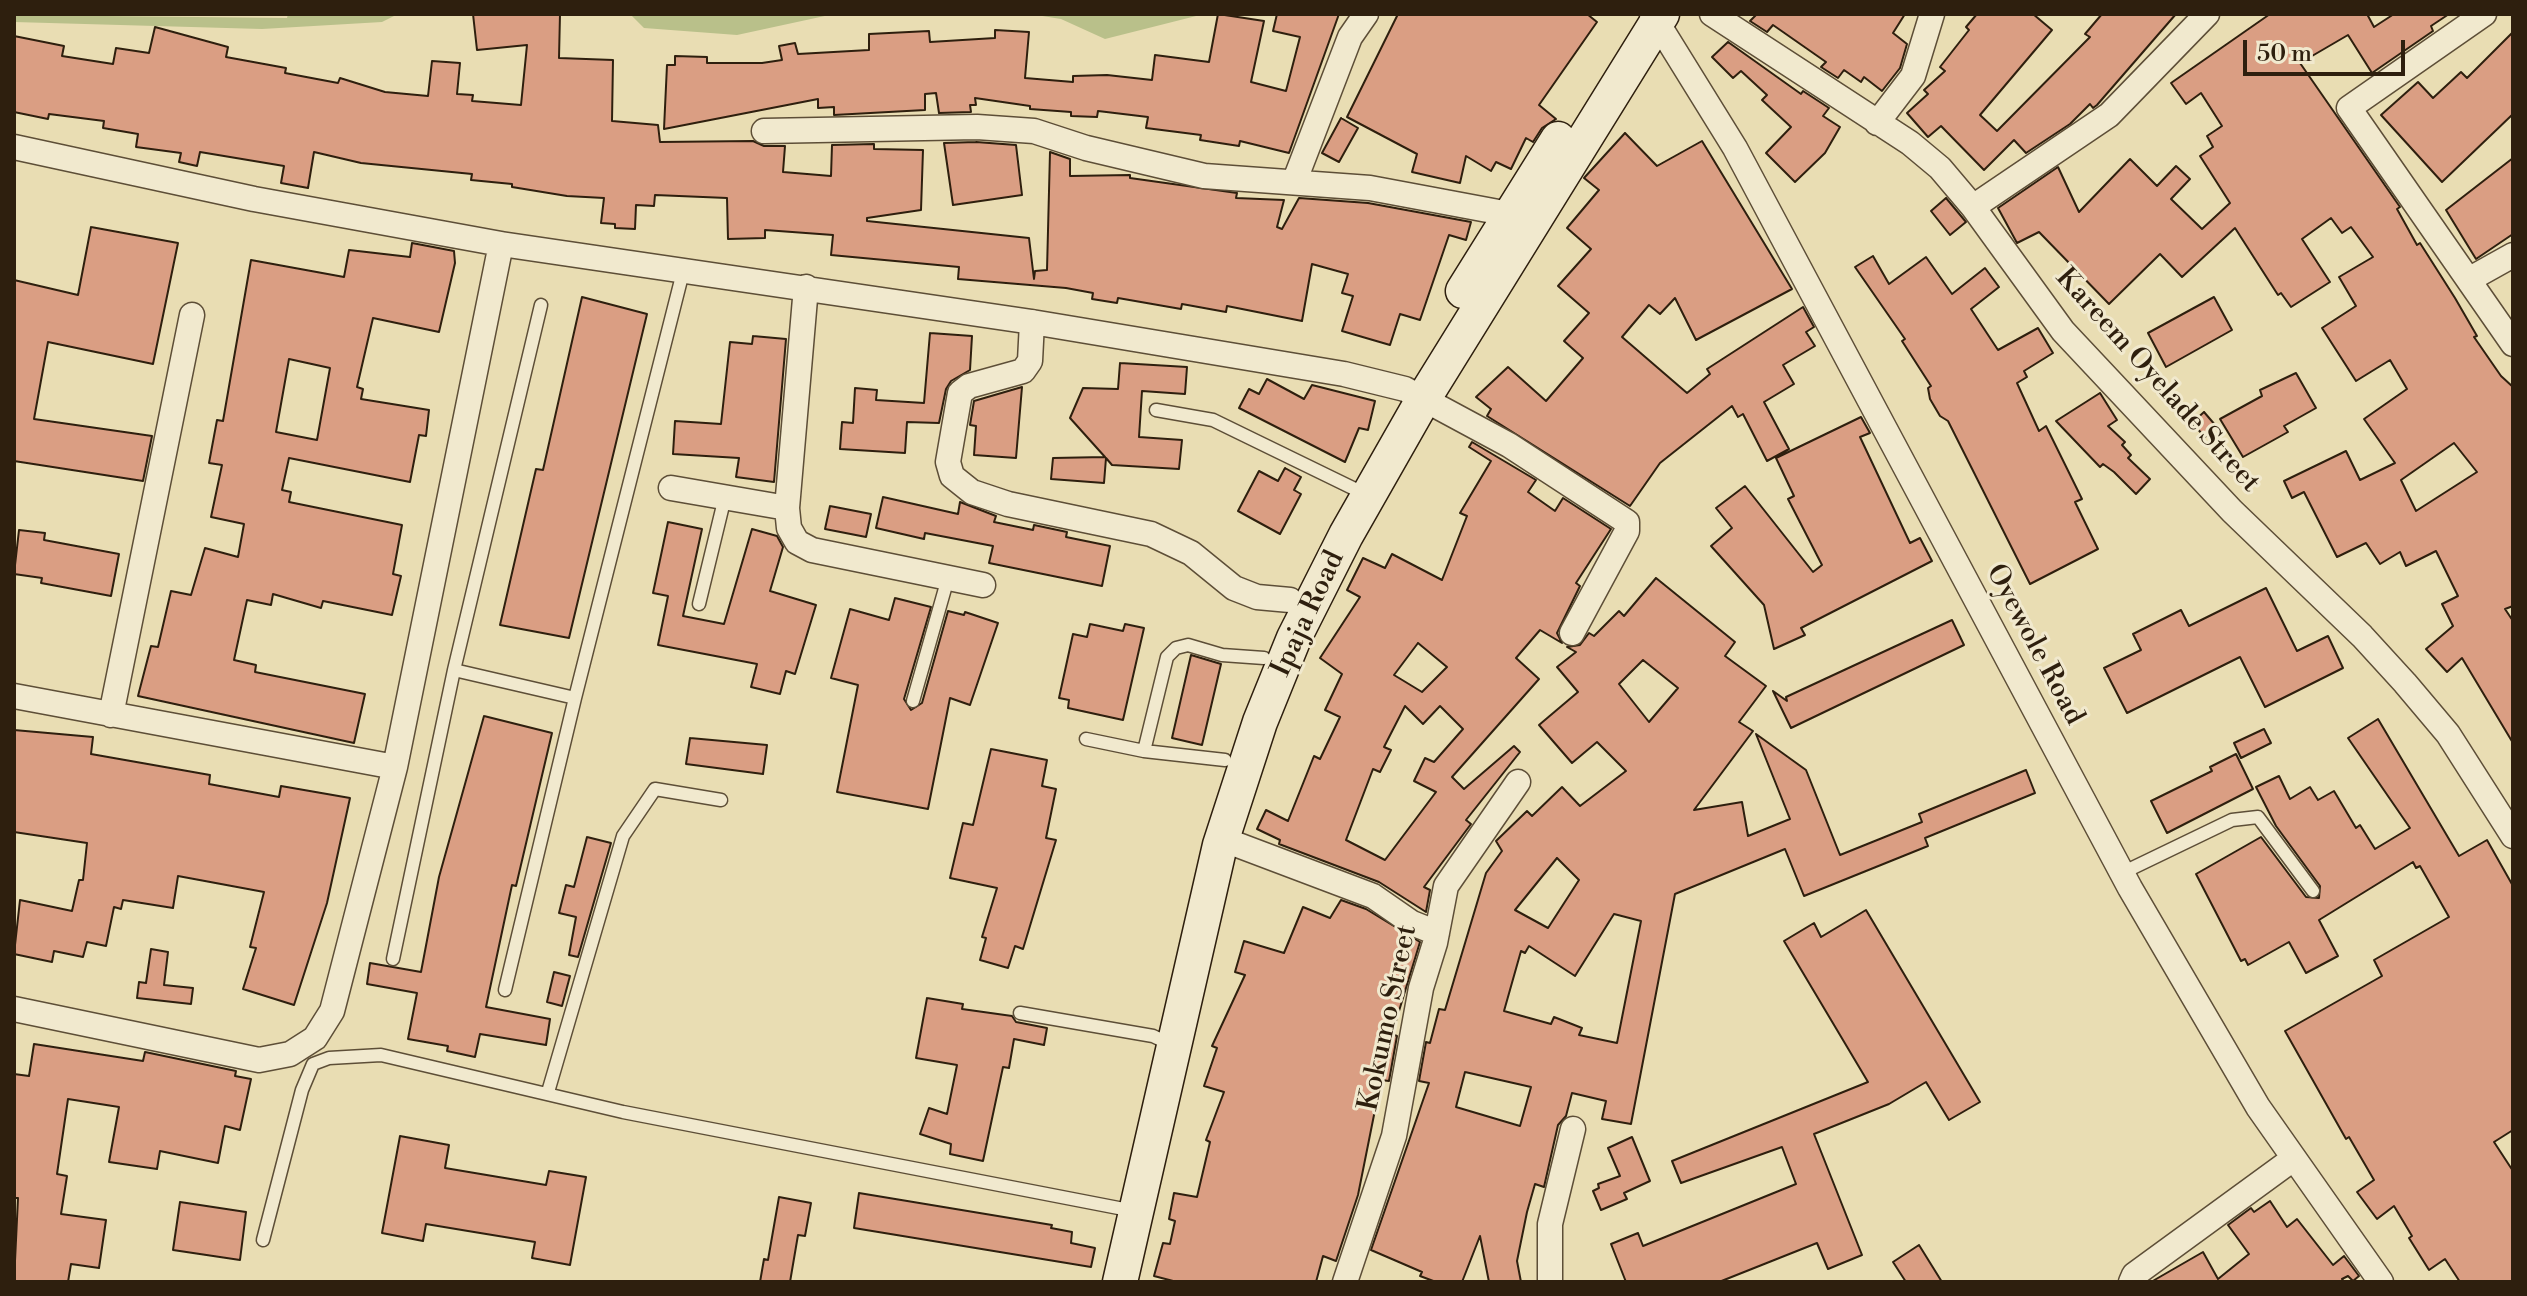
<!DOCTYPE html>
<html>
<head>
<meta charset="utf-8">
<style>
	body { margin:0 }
	#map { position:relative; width:2527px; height:1296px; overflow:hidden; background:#e9ddb3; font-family:"Libre Bodoni",serif }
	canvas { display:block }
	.frame { position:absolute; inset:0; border:16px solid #2e1f0e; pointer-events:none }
	.scale { position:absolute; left:2243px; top:40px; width:162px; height:36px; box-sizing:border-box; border:4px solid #2e1f0e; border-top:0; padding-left:10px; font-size:24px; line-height:28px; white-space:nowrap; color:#2e1f0e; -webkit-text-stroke:6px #f1e9ce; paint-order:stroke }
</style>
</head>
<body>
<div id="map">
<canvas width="2527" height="1296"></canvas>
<div class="frame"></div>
<div class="scale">50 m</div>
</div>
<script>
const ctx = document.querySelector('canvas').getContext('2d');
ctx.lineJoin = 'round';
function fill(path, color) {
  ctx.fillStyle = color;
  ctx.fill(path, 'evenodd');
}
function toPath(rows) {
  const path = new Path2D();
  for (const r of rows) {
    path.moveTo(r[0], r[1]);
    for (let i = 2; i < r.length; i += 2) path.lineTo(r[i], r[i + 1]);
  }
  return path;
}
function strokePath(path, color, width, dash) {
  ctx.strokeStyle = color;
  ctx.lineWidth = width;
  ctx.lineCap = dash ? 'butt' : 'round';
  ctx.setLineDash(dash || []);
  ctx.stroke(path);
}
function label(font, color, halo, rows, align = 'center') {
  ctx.font = font + ' "Libre Bodoni",serif';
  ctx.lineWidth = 6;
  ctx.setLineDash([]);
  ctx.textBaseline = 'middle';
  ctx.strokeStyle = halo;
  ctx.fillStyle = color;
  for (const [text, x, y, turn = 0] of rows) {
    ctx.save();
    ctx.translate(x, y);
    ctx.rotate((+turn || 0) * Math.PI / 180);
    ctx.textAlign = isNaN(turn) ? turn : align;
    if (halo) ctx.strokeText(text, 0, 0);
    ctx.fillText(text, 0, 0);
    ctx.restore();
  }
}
const green = toPath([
	[288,14,398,14,382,22,262,29,14,22,14,15,287,18],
	[630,14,834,14,737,35,644,28],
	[1030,14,1204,14,1105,39,1061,19]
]);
const building = toPath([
	[473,14,560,14,559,58,613,60,612,121,658,125,660,142,753,141,764,146,785,146,783,172,831,176,832,145,874,144,874,149,923,150,921,210,867,218,867,221,1029,238,1034,279,1035,271,1047,270,1050,152,1070,159,1070,176,1130,175,1130,178,1237,193,1236,198,1284,200,1277,227,1282,229,1299,198,1368,203,1471,222,1466,240,1449,235,1420,320,1400,314,1390,345,1342,331,1353,296,1342,293,1348,274,1312,264,1302,321,1227,306,1226,312,1182,304,1181,309,1118,298,1117,303,1092,299,1093,293,1066,288,958,279,959,267,831,255,833,235,765,230,765,238,728,239,727,198,655,195,654,206,636,205,635,229,615,228,615,224,601,223,604,198,567,196,512,187,512,184,471,180,472,174,361,163,314,152,308,188,281,183,284,166,200,152,197,166,179,162,181,153,136,147,138,134,103,128,104,121,49,114,48,119,14,112,14,36,64,46,62,56,113,64,116,48,149,53,155,27,228,47,226,57,286,68,285,73,338,83,340,78,385,92,428,96,432,61,460,63,457,94,473,95,472,101,521,105,527,45,477,50,473,14],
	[1218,14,1264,21,1251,82,1286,91,1300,37,1273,31,1277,14,1339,14,1289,153,1240,141,1239,146,1200,140,1201,135,1146,128,1148,117,1098,111,1097,117,1071,116,1071,112,1030,109,1030,106,975,98,976,105,970,105,971,112,939,113,936,93,925,94,925,110,834,115,834,107,818,108,818,99,664,129,667,65,675,65,675,56,707,57,707,63,762,63,782,60,779,46,795,43,798,54,869,50,869,34,929,31,930,42,995,38,995,30,1029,32,1025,78,1073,82,1073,76,1107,75,1152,80,1155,55,1209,62,1218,14],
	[1398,14,1587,14,1597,22,1539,105,1556,119,1542,128,1533,142,1526,138,1511,169,1496,162,1491,171,1466,156,1460,183,1412,172,1417,154,1347,117,1398,14],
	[1757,14,1905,14,1893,33,1907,44,1900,68,1882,91,1864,77,1861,82,1844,70,1838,78,1821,67,1826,62,1773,25,1767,32,1750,21,1757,14],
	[1977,14,2033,14,2052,30,1980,115,1997,131,2090,37,2085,34,2102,14,2176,14,2097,105,2093,108,2090,104,2070,124,2026,153,2014,140,1984,170,1941,126,1928,137,1907,113,1928,94,1924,90,1945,71,1940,67,1969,30,1966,27,1977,14],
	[2270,14,2367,14,2374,27,2394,14,2449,14,2431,26,2433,31,2372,73,2348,35,2300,63,2400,207,2397,209,2417,245,2420,243,2455,298,2477,336,2474,337,2501,376,2513,387,2513,606,2505,609,2513,621,2513,743,2462,658,2447,672,2426,649,2453,626,2442,604,2458,596,2436,551,2406,566,2400,552,2380,564,2366,543,2337,557,2304,492,2292,498,2284,481,2346,451,2360,480,2395,463,2364,419,2407,389,2390,360,2356,381,2322,328,2356,306,2339,277,2373,257,2351,227,2342,233,2331,218,2302,239,2330,282,2291,307,2281,293,2278,295,2235,228,2182,277,2160,254,2109,304,2039,232,2017,243,1998,208,2058,167,2079,212,2130,159,2157,186,2176,166,2190,179,2171,199,2202,229,2230,203,2200,156,2213,147,2207,136,2222,126,2201,93,2186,104,2171,83,2270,14],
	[2454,443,2477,472,2416,511,2401,480,2454,443],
	[2513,32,2513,114,2442,182,2381,115,2418,82,2433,98,2461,72,2467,78,2513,32],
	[1728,42,1801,94,1803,91,1829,108,1823,116,1840,127,1825,153,1795,182,1766,153,1791,127,1762,100,1767,95,1741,71,1733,78,1712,57,1728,42],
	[1341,118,1358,128,1339,162,1322,153,1341,118],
	[1625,133,1657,166,1702,141,1792,289,1696,340,1675,298,1660,314,1649,305,1622,337,1687,393,1710,374,1707,369,1803,307,1814,327,1806,332,1815,346,1783,365,1794,384,1764,402,1789,449,1767,461,1743,414,1738,417,1732,406,1660,463,1630,506,1487,416,1491,409,1476,397,1508,367,1546,401,1583,358,1564,341,1589,313,1558,286,1591,249,1567,228,1599,190,1584,178,1625,133],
	[976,142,1016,145,1022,195,953,205,944,143,976,142],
	[2513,158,2513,234,2476,259,2446,210,2513,158],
	[1946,198,1966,222,1950,235,1931,211,1946,198],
	[91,227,178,243,153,364,48,342,34,419,152,436,143,481,14,461,14,280,78,295,91,227],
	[412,243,454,251,455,263,439,332,373,318,357,387,363,389,361,399,429,410,426,436,419,435,410,482,289,458,282,490,291,492,289,502,402,525,393,574,401,576,392,615,323,601,321,608,273,594,271,605,247,600,234,660,256,665,255,672,365,694,354,743,138,696,151,646,158,647,171,591,191,595,205,548,238,557,244,524,211,517,222,465,209,463,217,420,223,421,251,260,344,277,349,250,410,257,412,243],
	[289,359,330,368,317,440,276,432,289,359],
	[1873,256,1889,284,1926,257,1952,294,1985,268,1999,287,1971,309,1998,350,2038,328,2053,353,2024,371,2027,377,2017,383,2039,431,2046,426,2082,499,2075,502,2098,549,2030,584,1948,421,1940,416,1930,399,1928,388,1931,386,1902,341,1905,339,1855,267,1873,256],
	[582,297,647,314,569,638,500,625,536,469,543,470,582,297],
	[2214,297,2232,330,2166,367,2148,333,2214,297],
	[930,333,972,336,970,370,951,381,946,389,939,423,907,422,905,453,840,449,842,422,853,423,855,388,877,390,876,400,924,403,930,333],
	[753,336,786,339,774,482,736,477,739,458,673,454,675,421,721,424,730,342,752,344,753,336],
	[1120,363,1187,367,1185,394,1142,391,1139,437,1182,440,1179,469,1112,465,1106,458,1104,483,1051,479,1053,458,1105,457,1070,418,1083,388,1118,389,1120,363],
	[2296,373,2316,408,2284,426,2288,432,2243,457,2220,419,2262,396,2260,390,2296,373],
	[1267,379,1304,399,1312,385,1375,401,1368,430,1359,428,1345,462,1239,408,1249,389,1259,394,1267,379],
	[1022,387,1016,458,974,455,976,426,970,425,974,401,1022,387],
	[2100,393,2117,420,2108,426,2125,442,2122,445,2131,455,2128,458,2150,479,2136,494,2114,472,2103,464,2100,467,2056,421,2100,393],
	[2204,412,2216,426,2205,437,2192,423,2204,412],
	[1861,417,1870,433,1860,437,1910,543,1920,538,1932,561,1801,628,1805,635,1774,649,1764,605,1711,546,1732,528,1716,508,1745,486,1813,572,1822,565,1788,499,1794,496,1776,458,1861,417],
	[1472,442,1536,480,1528,492,1555,511,1563,498,1611,529,1576,583,1580,586,1557,633,1562,643,1540,630,1516,658,1539,679,1452,777,1464,789,1514,746,1520,752,1466,820,1471,824,1424,887,1430,890,1426,912,1379,882,1279,844,1280,840,1257,829,1266,810,1288,821,1314,756,1320,759,1340,717,1325,710,1342,674,1320,658,1360,597,1347,590,1363,558,1385,568,1392,554,1442,580,1467,516,1460,513,1491,461,1469,447,1472,442],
	[1418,643,1447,667,1422,692,1394,675,1418,643],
	[1405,706,1423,724,1440,706,1463,729,1434,762,1425,758,1414,781,1436,792,1385,860,1346,840,1373,769,1380,772,1391,750,1384,747,1405,706],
	[1285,468,1301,477,1294,490,1301,494,1280,534,1238,511,1259,471,1278,481,1285,468],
	[883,497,958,514,960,502,996,516,994,522,1033,530,1034,525,1067,532,1066,537,1110,546,1102,586,989,563,993,546,925,533,924,539,876,528,883,497],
	[830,506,871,514,866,537,825,529,830,506],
	[668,522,702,529,683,616,724,624,752,529,777,536,783,547,770,591,816,605,795,674,786,671,780,694,751,687,757,664,658,645,668,596,653,593,668,522],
	[19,530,45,533,44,540,119,554,111,596,41,583,42,578,14,574,19,530],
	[1656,578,1735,642,1725,656,1766,686,1739,722,1753,731,1694,810,1742,802,1748,836,1790,819,1756,734,1806,770,1840,855,1922,822,1919,814,2026,770,2035,793,1925,838,1928,846,1804,896,1785,849,1675,894,1631,1124,1602,1119,1606,1101,1572,1093,1566,1116,1558,1125,1544,1187,1535,1184,1527,1212,1517,1261,1521,1282,1489,1282,1480,1236,1462,1282,1436,1282,1420,1276,1422,1272,1371,1250,1429,1083,1419,1081,1426,1042,1430,1043,1439,1009,1445,1010,1486,873,1502,851,1496,841,1527,811,1532,816,1562,787,1580,806,1626,771,1597,742,1572,763,1539,725,1578,692,1557,667,1576,652,1567,647,1580,645,1589,633,1594,636,1619,611,1624,616,1656,578],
	[1643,660,1678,688,1649,722,1619,684,1643,660],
	[1557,858,1579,880,1548,928,1515,910,1557,858],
	[1614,914,1641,921,1617,1043,1579,1035,1582,1028,1554,1017,1551,1024,1504,1011,1521,951,1525,953,1529,946,1575,976,1614,914],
	[1465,1072,1531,1087,1520,1126,1456,1107,1465,1072],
	[2266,588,2297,651,2328,636,2343,668,2265,707,2240,657,2127,713,2104,668,2141,650,2133,634,2181,610,2189,626,2266,588],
	[895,598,931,607,904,699,911,710,922,703,948,611,964,615,965,612,998,623,970,705,950,698,928,809,837,792,858,685,831,678,850,609,889,620,895,598],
	[1952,620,1964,645,1791,728,1773,691,1787,701,1786,697,1952,620],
	[1090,624,1123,631,1125,624,1144,628,1123,720,1068,708,1069,700,1059,698,1073,634,1087,637,1090,624],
	[1191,655,1221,664,1202,745,1172,738,1191,655],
	[484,716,552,733,516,886,512,885,486,1007,550,1019,546,1045,480,1034,475,1057,447,1051,448,1046,408,1039,417,993,367,984,370,963,421,972,439,877,484,716],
	[2378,719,2459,856,2487,840,2513,886,2513,1130,2494,1142,2513,1171,2513,1282,2460,1282,2445,1259,2429,1270,2409,1238,2412,1236,2394,1206,2377,1219,2357,1192,2374,1180,2349,1137,2346,1139,2285,1031,2382,976,2374,960,2449,917,2420,866,2416,868,2413,862,2319,920,2338,956,2306,973,2289,942,2248,965,2245,959,2241,961,2196,874,2261,837,2306,897,2319,898,2320,886,2276,826,2256,787,2279,776,2290,799,2310,787,2318,800,2334,791,2356,828,2360,825,2375,849,2410,828,2348,738,2378,719],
	[2264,729,2271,743,2241,758,2234,743,2264,729],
	[14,730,93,737,91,754,210,775,209,784,279,797,281,786,350,798,327,903,294,1005,243,989,256,948,250,947,264,892,178,876,173,908,123,900,121,909,114,907,106,946,87,942,83,957,54,951,52,962,14,954,20,900,72,911,79,880,83,880,87,843,14,832,14,730],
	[690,738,767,745,763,774,686,764,690,738],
	[991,749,1047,760,1042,786,1056,789,1046,838,1056,840,1023,949,1015,946,1008,968,980,960,986,938,982,937,997,888,950,878,963,823,973,825,991,749],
	[2236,754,2253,789,2167,833,2151,801,2212,771,2210,767,2236,754],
	[587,837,611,843,578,957,569,955,576,917,559,913,566,885,574,887,587,837],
	[1341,900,1366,909,1420,942,1392,1034,1397,1036,1389,1081,1381,1080,1358,1195,1336,1261,1323,1256,1316,1282,1177,1282,1154,1276,1163,1243,1170,1244,1175,1221,1169,1219,1174,1193,1197,1197,1210,1142,1206,1140,1224,1092,1204,1086,1217,1048,1212,1046,1245,975,1235,972,1244,941,1284,953,1303,907,1330,918,1341,900],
	[1866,910,1980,1102,1949,1120,1926,1082,1889,1104,1814,1134,1862,1255,1828,1269,1817,1243,1719,1282,1626,1282,1611,1244,1638,1233,1643,1246,1796,1184,1782,1147,1681,1183,1672,1161,1868,1082,1784,941,1814,923,1821,937,1866,910],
	[151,949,168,952,164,985,193,988,191,1004,137,998,139,982,146,983,151,949],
	[554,972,570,976,562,1006,547,1002,554,972],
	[927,998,963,1004,962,1009,1012,1016,1016,1022,1047,1028,1044,1045,1014,1039,1009,1068,1003,1067,983,1161,950,1154,951,1144,920,1134,929,1108,947,1114,957,1065,916,1058,927,998],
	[34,1044,143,1061,145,1052,236,1071,235,1076,251,1079,240,1130,225,1126,218,1163,160,1151,157,1169,109,1162,119,1107,68,1099,57,1174,67,1176,61,1214,106,1220,99,1268,71,1264,68,1282,14,1282,18,1198,14,1198,14,1074,29,1076,34,1044],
	[400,1136,449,1145,445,1168,546,1185,549,1171,586,1177,570,1265,532,1258,535,1242,468,1231,426,1224,423,1241,382,1233,400,1136],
	[1632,1137,1650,1181,1624,1193,1627,1199,1601,1210,1593,1191,1599,1188,1598,1184,1620,1176,1608,1148,1632,1137],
	[859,1193,1052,1225,1051,1228,1072,1232,1071,1243,1095,1248,1091,1267,854,1228,859,1193],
	[779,1197,811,1203,805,1236,798,1235,790,1282,760,1282,764,1259,768,1260,779,1197],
	[2270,1201,2287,1227,2297,1219,2333,1265,2344,1256,2359,1276,2353,1281,2348,1276,2342,1279,2344,1282,2151,1282,2203,1252,2218,1279,2249,1254,2228,1225,2251,1208,2254,1212,2270,1201],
	[180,1202,246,1212,240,1260,173,1250,180,1202],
	[1919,1245,1942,1282,1906,1282,1893,1262,1919,1245]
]);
const service = toPath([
	[1156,410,1213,420,1365,494],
	[699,604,725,497],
	[454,670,575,698],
	[913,701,948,578],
	[1086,739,1144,751,1225,760],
	[1144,751,1167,657,1176,648,1188,645,1222,655,1264,658],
	[2122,873,2232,820,2258,817,2313,891],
	[393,959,454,670,541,305],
	[505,990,575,698,684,268],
	[1020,1013,1153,1036,1172,1045],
	[548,1092,623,836,655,789,721,800],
	[263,1240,302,1090,313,1064,329,1058,381,1055,623,1112,1134,1211]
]);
const minor = toPath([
	[1652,14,1735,148,2130,888,2258,1107,2381,1282],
	[1712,14,1910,143,1940,168,1973,207,2063,331,2232,511,2362,636,2405,683,2448,734,2513,836],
	[2484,14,2349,108,2513,344],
	[1877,123,1913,76,1932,14],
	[764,131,977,127,1034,131,1086,148,1204,176,1370,188,1509,214],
	[14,147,254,199,501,244,1032,322,1344,374,1405,389,1509,445,1627,522,1627,531,1572,633],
	[1295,180,1350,37,1366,14],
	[1973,207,2109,115,2207,14],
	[2470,279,2513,255],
	[806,287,787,508,789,528,797,542,812,550,983,585],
	[1032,322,1030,361,1023,371,969,386,960,393,948,462,952,476,972,492,1008,504,1151,534,1191,553,1234,588,1257,597,1290,600],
	[671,488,787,508],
	[14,696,395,767],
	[111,715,192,315],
	[1222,839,1373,896,1412,923,1437,933],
	[14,1009,259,1060,290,1054,315,1038,332,1011,395,767,501,244],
	[1345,1282,1394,1136,1421,988,1435,943,1446,886,1518,782],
	[1550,1282,1550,1224,1573,1129],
	[2131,1282,2134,1275,2293,1159]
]);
const secondary = toPath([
	[1463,291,1558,139],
	[1120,1282,1220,845,1260,722,1294,638,1346,535,1424,398,1662,14]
]);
const streetNames = [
	["Kareem Oyelade Street",2157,381,48],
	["Ipaja Road",1309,614,-65],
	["Oyewole Road",2034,645,62],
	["Kokumo Street",1389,1018,-78]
];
fill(green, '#b9c08a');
fill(building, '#da9e83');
strokePath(building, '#2e1f0e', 2);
strokePath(service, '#5d4e37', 15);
strokePath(minor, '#5d4e37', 27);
strokePath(secondary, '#2e1f0e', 37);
strokePath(service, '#f1e9ce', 12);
strokePath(minor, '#f1e9ce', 24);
strokePath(secondary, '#f1e9ce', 34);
label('28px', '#2e1f0e', '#f1e9ce', streetNames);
</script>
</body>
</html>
